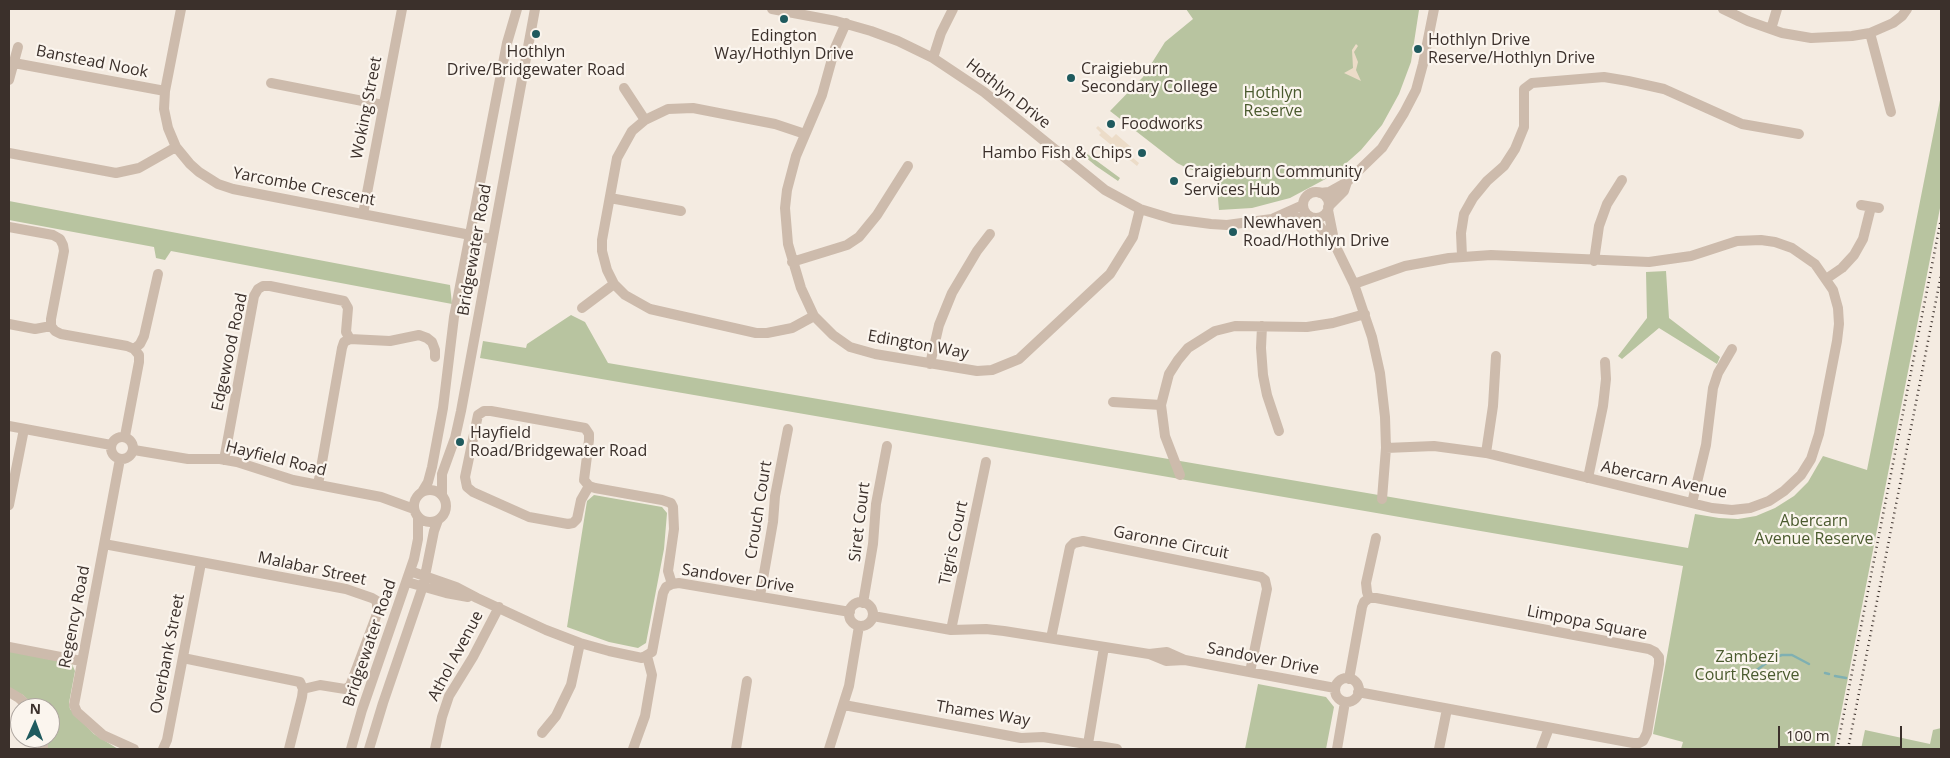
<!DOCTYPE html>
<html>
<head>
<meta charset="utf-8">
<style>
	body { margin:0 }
	#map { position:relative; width:1950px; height:758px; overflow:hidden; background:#f4ebe1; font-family:"Open Sans",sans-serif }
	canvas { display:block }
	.frame { position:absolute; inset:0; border:10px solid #3b302b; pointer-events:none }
	.north { position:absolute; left:10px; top:698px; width:50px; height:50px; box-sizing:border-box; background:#fbf5ee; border:1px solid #aea6a0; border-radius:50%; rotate:2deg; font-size:14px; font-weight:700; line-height:20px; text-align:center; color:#3b302b }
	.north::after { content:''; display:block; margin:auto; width:18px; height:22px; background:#1f5a5e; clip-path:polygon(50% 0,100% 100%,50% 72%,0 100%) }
	.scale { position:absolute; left:1778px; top:726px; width:124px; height:22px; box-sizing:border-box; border:2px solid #3b302b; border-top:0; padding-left:6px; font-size:15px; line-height:18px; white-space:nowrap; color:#3b302b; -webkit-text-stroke:4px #fbf5ee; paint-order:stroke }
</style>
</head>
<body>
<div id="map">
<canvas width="1950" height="758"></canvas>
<div class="frame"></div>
<div class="north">N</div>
<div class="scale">100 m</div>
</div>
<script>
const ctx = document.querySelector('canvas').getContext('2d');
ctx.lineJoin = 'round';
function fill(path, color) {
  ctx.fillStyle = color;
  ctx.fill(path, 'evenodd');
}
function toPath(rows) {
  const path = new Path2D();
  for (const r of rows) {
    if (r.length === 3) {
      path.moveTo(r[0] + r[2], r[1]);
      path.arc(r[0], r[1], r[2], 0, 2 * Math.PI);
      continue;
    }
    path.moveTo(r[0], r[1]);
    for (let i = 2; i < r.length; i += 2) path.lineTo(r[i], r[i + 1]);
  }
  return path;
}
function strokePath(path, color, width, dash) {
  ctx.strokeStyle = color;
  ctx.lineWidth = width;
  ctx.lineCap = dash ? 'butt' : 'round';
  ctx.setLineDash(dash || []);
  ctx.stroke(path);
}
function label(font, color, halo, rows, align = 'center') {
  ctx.font = font + ' "Open Sans",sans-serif';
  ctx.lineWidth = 4.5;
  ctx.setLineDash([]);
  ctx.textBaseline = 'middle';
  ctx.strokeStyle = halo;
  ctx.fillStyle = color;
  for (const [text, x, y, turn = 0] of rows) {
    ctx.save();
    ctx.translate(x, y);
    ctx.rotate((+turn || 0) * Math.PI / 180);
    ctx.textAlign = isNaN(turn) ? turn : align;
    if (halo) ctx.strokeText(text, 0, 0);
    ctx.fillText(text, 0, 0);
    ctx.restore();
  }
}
const green = toPath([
	[1186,9,1411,9,1419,10,1411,62,1399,94,1382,125,1361,150,1333,175,1290,198,1252,208,1219,210,1216,176,1189,169,1177,163,1110,111,1143,77,1165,42,1193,19],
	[1941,95,1941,203,1834,749,1681,749,1683,742,1653,734,1683,566,480,358,483,341,526,348,527,344,571,315,585,322,608,363,1688,548,1695,514,1719,518,1738,519,1756,516,1775,508,1794,496,1808,482,1823,456,1867,470],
	[1086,153,1120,178,1118,181,1096,166,1084,156],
	[9,201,450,285,452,304,171,251,165,260,156,258,154,247,9,220],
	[1666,271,1669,318,1720,357,1717,364,1659,328,1622,359,1618,356,1647,318,1646,272],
	[594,495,662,507,667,513,664,549,646,643,638,648,609,642,567,627,587,501],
	[9,651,72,664,75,671,69,703,70,709,94,734,118,749,47,749,47,738,50,738,50,708,36,708,23,695,9,688],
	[1258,684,1326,697,1334,707,1326,749,1245,749],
	[1941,728,1941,749,1861,749,1865,730,1930,744,1933,730]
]);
const plaza = toPath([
	[1356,44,1358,46,1354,52,1358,62,1356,70,1361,81,1344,73,1353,68,1352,50],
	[1098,126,1112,138,1116,134,1131,147,1127,153,1139,163,1137,166,1099,135,1101,133,1096,128]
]);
const stream = toPath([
	[1825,673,1829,674],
	[1835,676,1846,678],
	[1746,678,1773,658,1782,655,1792,655,1809,664]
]);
const minor = toPath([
	[181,9,165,91,164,109,168,128,176,147,190,164,199,172,218,184,233,189,491,239],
	[772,9,836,21,871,31,898,41,933,58,984,92,1105,190,1140,209,1173,219,1211,224,1227,225,1272,219,1311,217],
	[1723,9,1748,21,1782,33,1811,38,1852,36,1870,33,1893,23,1902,16,1907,9],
	[846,23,835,48,822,95,796,156,787,190,785,208,788,244,801,288,814,316,833,335,850,347,875,354,977,371,992,370,1019,359,1110,274,1133,237,1140,209],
	[1771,29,1777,9],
	[1870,33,1891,112],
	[933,58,941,33,953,9],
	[14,63,165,91],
	[9,80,18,47],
	[271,83,383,105],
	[624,88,645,120],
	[805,134,775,124,693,108,668,109,645,120,632,131,617,158,602,240,602,251,607,270,614,284,625,295,650,309,756,333,767,333,792,328,814,316],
	[9,153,116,173,139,168,176,147],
	[1316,205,13],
	[1320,193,1329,192,1347,182],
	[610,198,681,211],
	[1861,205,1879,208],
	[1328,207,1344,191,1347,182,1382,148,1404,113,1416,90,1423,64,1434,9],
	[1328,210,1335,245],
	[363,214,402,9],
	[1274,218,1303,205],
	[1313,218,1335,245,1354,284,1372,337,1380,373,1385,417,1386,448,1382,499],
	[9,227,53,235,60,239,63,245,64,251,51,319,51,326,55,331,61,334,127,346,134,349,139,355,139,362,125,436],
	[1462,256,1461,233,1464,214,1473,198,1487,181,1504,166,1515,149,1524,127,1524,89,1532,83,1604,77,1628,81,1664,89,1742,124,1799,134],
	[1594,261,1599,226,1607,204,1622,180],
	[792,262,847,245,859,237,877,215,908,166],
	[1826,279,1842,268,1854,255,1863,239,1871,207],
	[1354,284,1405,266,1449,258,1491,255,1649,262,1691,256,1737,241,1761,240,1775,242,1792,248,1815,264,1833,290,1838,308,1839,324,1837,341,1819,434,1811,459,1801,475,1784,491,1769,501,1750,508,1732,510,1712,508,1486,453,1434,446,1386,448],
	[582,308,614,284],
	[9,324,35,329,51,326],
	[1262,326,1261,348,1263,375,1267,395,1279,431],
	[134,349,140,344,144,336,158,274],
	[930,364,939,325,952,293,977,251,990,234],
	[1113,402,1161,405],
	[9,426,111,445],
	[122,448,11],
	[134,450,188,459,220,459,237,462,293,480,381,497,414,509],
	[1486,453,1493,406,1496,356],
	[120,459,74,705,77,712,103,735,134,749],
	[224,460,254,296,258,289,263,286,270,286,344,301,348,308,346,332,350,339],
	[1180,475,1165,436,1161,405,1169,374,1178,360,1188,348,1215,331,1235,326,1307,327,1333,323,1365,314],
	[1588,478,1603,406,1606,379,1605,362],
	[318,485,342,348,344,342,350,339,390,341,419,335,427,338,432,342,435,350,435,357],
	[589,486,581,500,577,519,573,523,568,524,529,517,473,492,467,487,465,477,478,415,484,411,491,411,585,428,589,434,589,440,584,480,589,486,595,488,662,500,671,503,673,507,674,529,668,571,672,584],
	[430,506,16],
	[422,492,428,482,432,467,443,408,454,317,507,43,517,9],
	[442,495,442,474,455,438,461,411,535,9],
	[1692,503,1706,445,1713,388,1718,373,1732,349],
	[9,505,24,429],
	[104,544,346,589,372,598,377,601,377,614,350,686,345,689,320,685,303,689],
	[410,571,456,587,477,598,546,630,580,643,609,651,642,658,652,652,663,593,666,587,672,584,679,583,850,612],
	[407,582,446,593,468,597],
	[760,596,773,522,775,496,788,429],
	[1369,598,1367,592,1366,583,1376,538],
	[861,614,12],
	[863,603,873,544,876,504,887,446],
	[873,616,951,630,986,629,1004,631,1149,654,1167,652,1185,660],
	[951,630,986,462],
	[1051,638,1070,547,1074,543,1083,541,1261,577,1265,580,1267,589,1250,672],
	[9,647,81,661],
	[1149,654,1166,661,1185,660,1335,688],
	[183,658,300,682,303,689,302,697,289,749],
	[1347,690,12],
	[1349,679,1362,607,1364,602,1369,598,1376,598,1649,649,1655,652,1659,657,1659,664,1647,733,1643,741,1639,743,1633,743,1358,692],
	[9,692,19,698,30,708],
	[844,705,1021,738,1043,737,1117,749],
	[542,733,556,716,571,685,580,643],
	[1088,744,1104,647],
	[43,749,43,738],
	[163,749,167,740,201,563],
	[351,749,362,710,414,559,418,539,418,517],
	[369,749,383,703,423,586,434,531,438,520],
	[435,749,442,717,449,696,473,657,499,607],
	[633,749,645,716,652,675,647,656],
	[736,749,747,681],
	[829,749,849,686,859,626],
	[1337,749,1345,702],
	[1439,749,1447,709],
	[1541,749,1549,728]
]);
const rail = toPath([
	[1837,749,1941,219],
	[1848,749,1941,275]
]);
const markers = [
	[784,19,5,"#1f5a5e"],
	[536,34,5,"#1f5a5e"],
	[1418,49,5,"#1f5a5e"],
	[1071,78,5,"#1f5a5e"],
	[1111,124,5,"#1f5a5e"],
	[1142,153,5,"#1f5a5e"],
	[1174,181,5,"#1f5a5e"],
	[1233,232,5,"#1f5a5e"],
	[460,442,5,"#1f5a5e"]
];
const poiNames = [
	["Edington",784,36,"center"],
	["Way/Hothlyn Drive",784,54,"center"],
	["Hothlyn Drive",1428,40],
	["Reserve/Hothlyn Drive",1428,58],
	["Hothlyn",536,52,"center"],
	["Drive/Bridgewater Road",536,70,"center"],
	["Craigieburn",1081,69],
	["Secondary College",1081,87],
	["Foodworks",1121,124],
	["Hambo Fish & Chips",1132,153,"right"],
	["Craigieburn Community",1184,172],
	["Services Hub",1184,190],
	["Newhaven",1243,223],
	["Road/Hothlyn Drive",1243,241],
	["Hayfield",470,433],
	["Road/Bridgewater Road",470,451]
];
const streetNames = [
	["Banstead Nook",92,62,11],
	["Hothlyn Drive",1008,94,38],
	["Woking Street",367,108,-79],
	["Yarcombe Crescent",304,187,11],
	["Bridgewater Road",475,250,-80],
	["Edington Way",918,345,10],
	["Edgewood Road",230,352,-78],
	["Hayfield Road",276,459,14],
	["Abercarn Avenue",1664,480,12],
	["Crouch Court",759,510,-81],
	["Siret Court",860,522,-83],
	["Tigris Court",954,543,-78],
	["Garonne Circuit",1171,543,11],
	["Malabar Street",312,569,12],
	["Sandover Drive",738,579,9],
	["Regency Road",75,617,-79],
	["Limpopa Square",1587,623,11],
	["Bridgewater Road",370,643,-71],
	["Overbank Street",168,654,-79],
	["Athol Avenue",456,656,-62],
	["Sandover Drive",1263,659,11],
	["Thames Way",983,714,9]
];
const parkNames = [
	["Hothlyn",1273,93],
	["Reserve",1273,111],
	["Abercarn",1814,521],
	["Avenue Reserve",1814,539],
	["Zambezi",1747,657],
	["Court Reserve",1747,675]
];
fill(green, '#b8c4a0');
fill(plaza, '#ecdcc8');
strokePath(stream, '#7fb0b2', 2.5);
strokePath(minor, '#cdbbac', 10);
strokePath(rail, '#3b302b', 2.5, [1, 4]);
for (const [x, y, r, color] of markers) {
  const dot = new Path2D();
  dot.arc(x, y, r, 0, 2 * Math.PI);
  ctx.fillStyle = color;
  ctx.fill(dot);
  strokePath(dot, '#fbf5ee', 2);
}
label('16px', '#3b302b', '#fbf5ee', poiNames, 'left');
label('16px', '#3b302b', '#fbf5ee', streetNames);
label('16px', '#4a5a2e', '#fbf5ee', parkNames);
</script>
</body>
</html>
